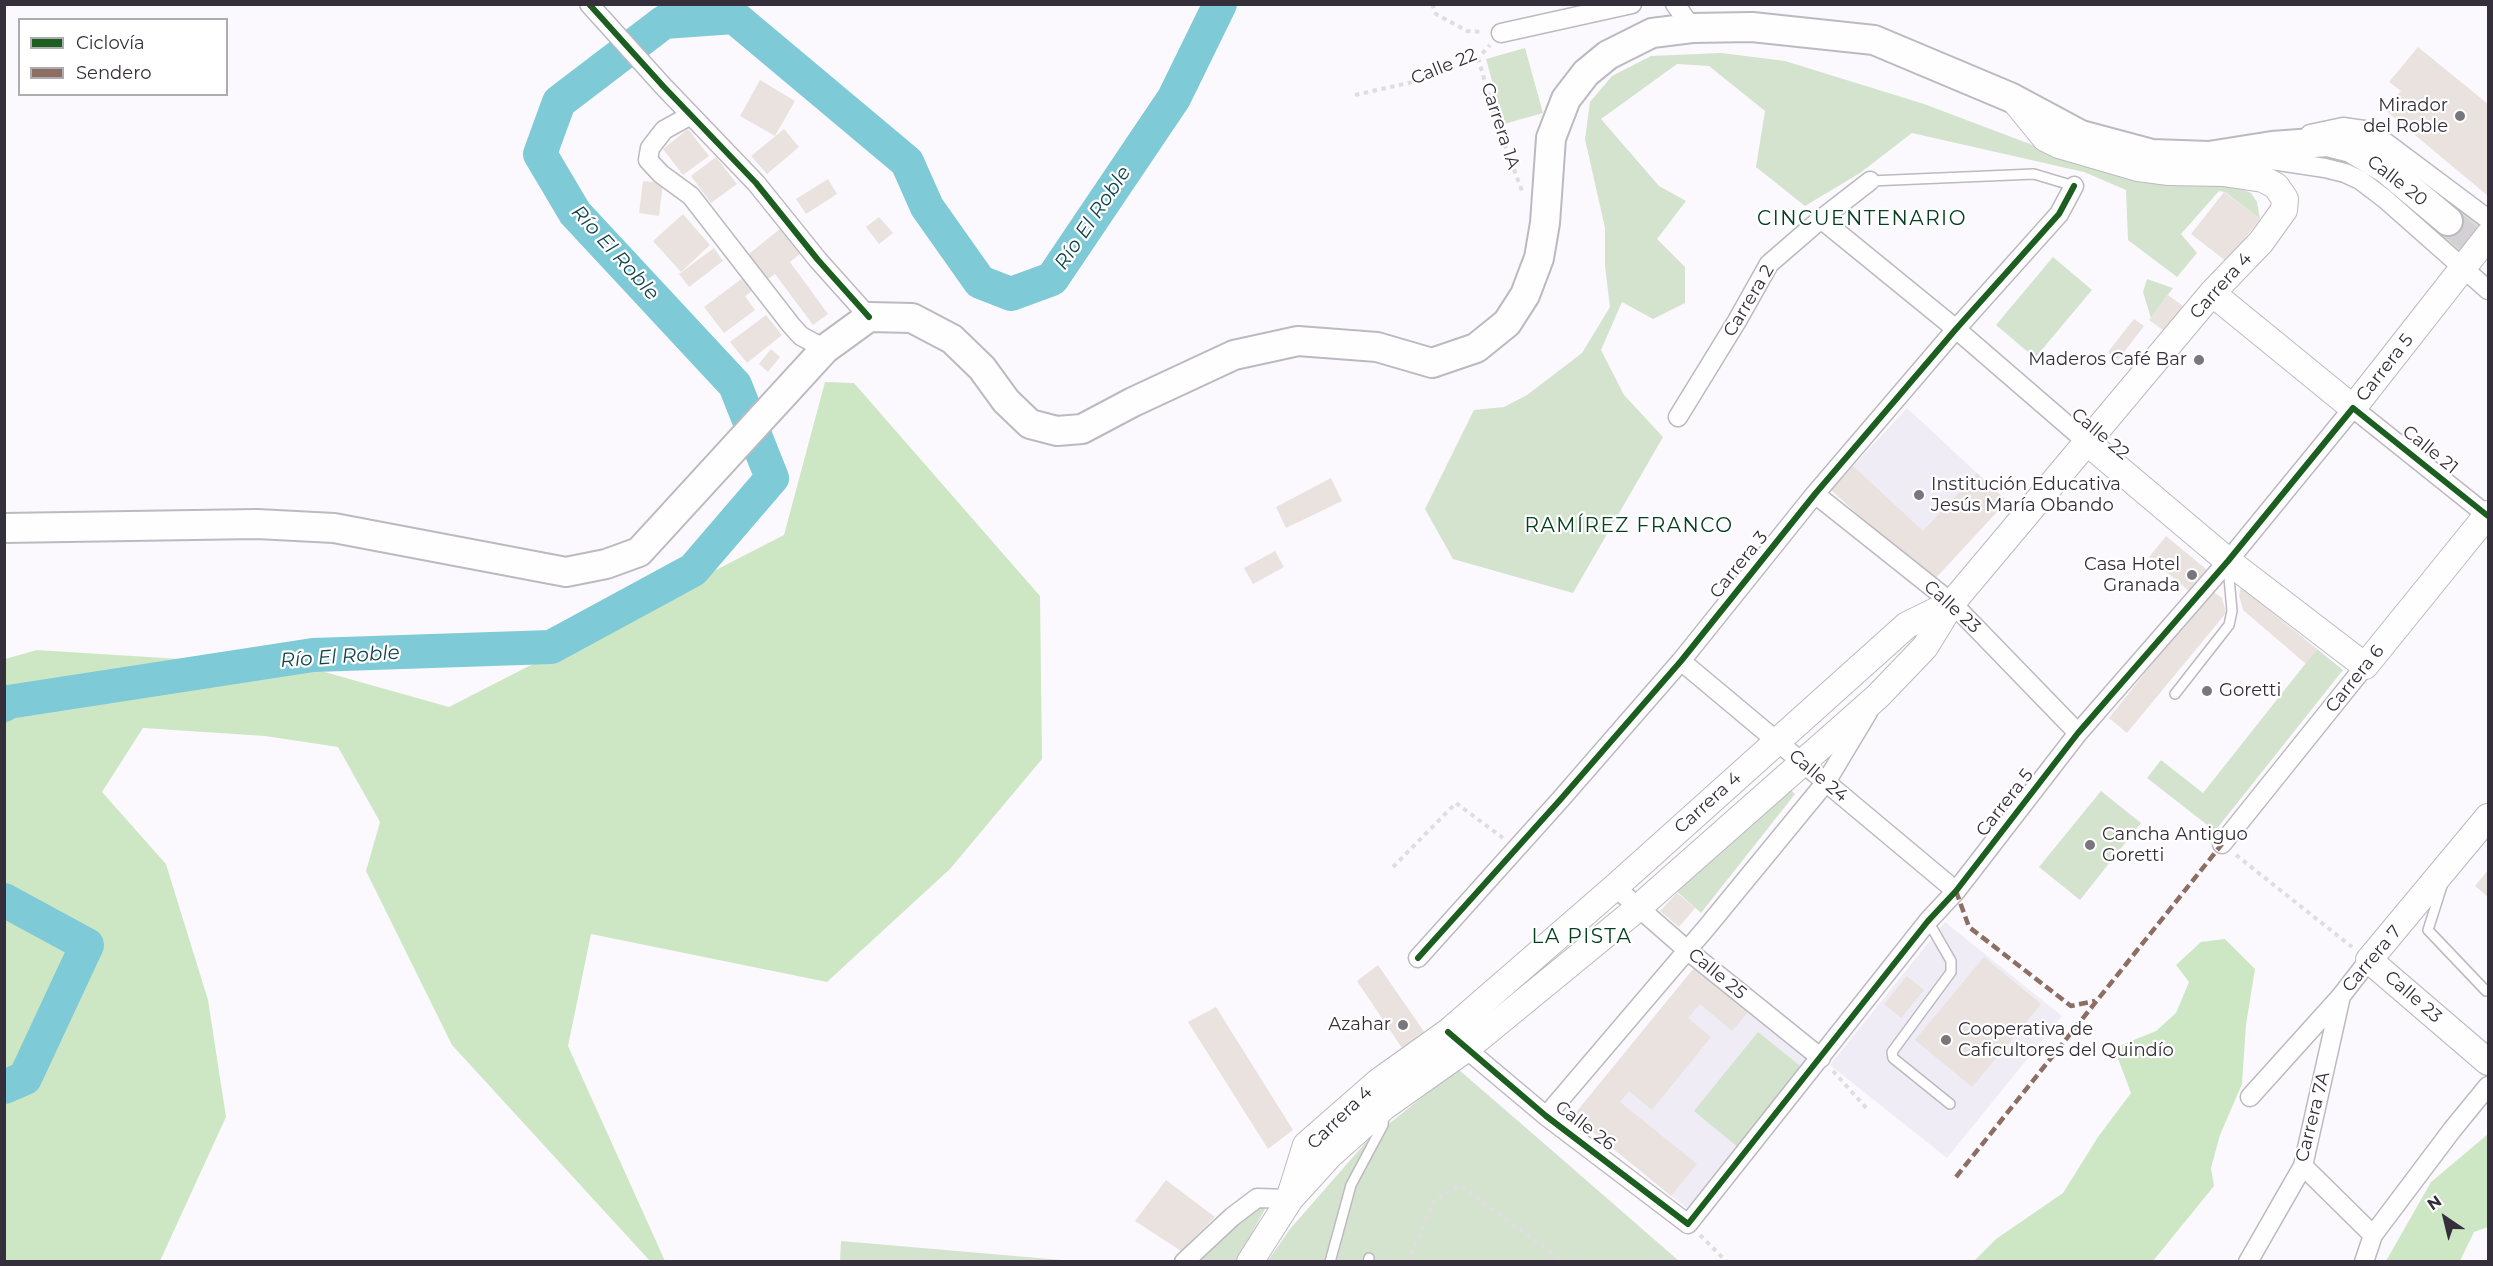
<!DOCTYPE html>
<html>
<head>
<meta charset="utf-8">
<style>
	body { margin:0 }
	#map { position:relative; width:2493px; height:1266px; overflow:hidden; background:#fbf9fd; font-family:Montserrat,sans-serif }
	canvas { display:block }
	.frame { position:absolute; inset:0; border:6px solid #342f3a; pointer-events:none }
	.legend { position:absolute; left:18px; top:18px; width:210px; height:78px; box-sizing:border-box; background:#fff; border:2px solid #aeacb0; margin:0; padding:8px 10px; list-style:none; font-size:18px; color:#342f3a }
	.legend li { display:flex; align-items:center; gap:12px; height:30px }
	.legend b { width:30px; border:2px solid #aeacb0 }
	.north { position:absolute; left:2415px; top:1188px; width:60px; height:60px; -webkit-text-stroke:4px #fff; paint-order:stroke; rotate:325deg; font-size:16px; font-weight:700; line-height:24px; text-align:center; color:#342f3a }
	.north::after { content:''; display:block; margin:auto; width:21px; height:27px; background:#342f3a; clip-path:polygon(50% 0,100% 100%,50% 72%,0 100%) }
</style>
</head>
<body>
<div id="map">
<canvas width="2493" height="1266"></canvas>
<div class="frame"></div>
<ul class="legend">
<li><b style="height:8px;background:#1b5e20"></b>Ciclovía</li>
<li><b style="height:8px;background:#8d6e63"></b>Sendero</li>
</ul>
<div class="north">N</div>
</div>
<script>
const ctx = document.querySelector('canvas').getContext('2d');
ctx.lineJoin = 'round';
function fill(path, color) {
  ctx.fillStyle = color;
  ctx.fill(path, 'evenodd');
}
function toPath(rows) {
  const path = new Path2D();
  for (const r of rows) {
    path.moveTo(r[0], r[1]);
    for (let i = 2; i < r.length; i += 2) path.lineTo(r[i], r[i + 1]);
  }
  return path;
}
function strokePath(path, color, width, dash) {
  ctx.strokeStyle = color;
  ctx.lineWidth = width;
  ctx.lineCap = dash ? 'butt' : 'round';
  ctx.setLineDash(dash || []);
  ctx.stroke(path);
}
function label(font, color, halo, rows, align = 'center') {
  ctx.font = font + ' Montserrat,sans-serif';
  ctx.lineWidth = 4.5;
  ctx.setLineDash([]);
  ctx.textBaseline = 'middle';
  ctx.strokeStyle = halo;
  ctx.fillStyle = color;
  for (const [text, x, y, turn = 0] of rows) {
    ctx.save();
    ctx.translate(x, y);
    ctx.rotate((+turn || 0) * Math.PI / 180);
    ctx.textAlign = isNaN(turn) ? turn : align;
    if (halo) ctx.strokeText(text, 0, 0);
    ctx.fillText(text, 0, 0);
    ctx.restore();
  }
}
const built = toPath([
	[1907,408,2007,501,1932,582,1831,490],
	[1945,922,2062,1016,1947,1158,1830,1065],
	[1694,968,1814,1066,1694,1214,1573,1116]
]);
const green = toPath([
	[1525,48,1543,113,1504,124,1486,59],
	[1721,53,1785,61,1924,104,2067,158,2226,182,2251,193,2257,202,2260,219,2225,192,2219,191,2181,234,2197,253,2177,277,2128,240,2126,190,2084,172,1912,133,1860,173,1805,206,1756,167,1765,111,1709,66,1677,64,1601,119,1659,186,1686,201,1657,239,1685,267,1685,303,1653,319,1622,302,1601,350,1624,395,1663,437,1573,593,1453,559,1425,509,1474,410,1504,407,1527,395,1582,353,1610,307,1605,266,1605,228,1585,139,1590,102,1612,76,1651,56],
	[2465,210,2483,225,2479,230,2467,221,2451,238,2464,250,2461,254,2441,238],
	[2053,257,2092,290,2035,358,1996,325],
	[2147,279,2173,288,2151,318,2143,292],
	[2317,649,2343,670,2215,831,2147,778,2161,760,2203,793],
	[1788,787,1795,794,1701,913,1674,889],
	[2101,791,2141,823,2080,900,2039,867],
	[1758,1032,1804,1069,1739,1148,1694,1111],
	[1458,1069,1555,1153,1679,1261,1267,1262,1290,1229,1367,1141],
	[1256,1207,1266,1207,1237,1261,1194,1262],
	[841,1241,1073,1261,840,1261]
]);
const forest = toPath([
	[825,382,854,383,1040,596,1042,759,950,869,827,982,591,934,568,1046,665,1261,650,1261,452,1045,366,871,380,822,338,747,265,736,143,728,102,792,166,864,208,1000,226,1117,160,1261,5,1261,5,659,37,650,307,667,449,707,784,535],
	[2225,939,2255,969,2246,1025,2242,1084,2220,1135,2211,1168,2214,1186,2153,1261,1974,1261,1996,1239,2063,1193,2098,1137,2131,1093,2114,1048,2156,1031,2176,1013,2189,982,2176,965,2201,942],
	[2488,1134,2488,1227,2474,1232,2460,1261,2386,1261,2431,1182]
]);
const river = toPath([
	[4,705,8,702,313,655,551,647,693,570,772,478,735,385,575,213,540,154,559,102,664,22,734,17,907,162,927,207,980,282,1011,294,1052,279,1174,98,1220,4],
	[4,900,87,945,25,1078,4,1087]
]);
const building = toPath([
	[2418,47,2488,104,2488,196,2385,110,2401,91,2389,82],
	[760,80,795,101,775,136,740,116],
	[688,129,709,156,683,175,663,149],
	[784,129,799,147,767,174,751,156],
	[716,157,737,184,711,203,691,176],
	[828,179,837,194,806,214,796,199],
	[643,181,663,183,659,216,639,213],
	[2224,192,2260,219,2227,262,2191,234],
	[683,214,710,245,681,272,653,241],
	[879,217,893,233,879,244,866,227],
	[780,229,800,254,790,262,828,314,813,325,775,274,764,282,745,257],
	[714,248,723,261,689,287,679,274],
	[744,277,754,290,745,296,755,310,724,333,704,307],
	[2168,295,2183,306,2164,331,2149,320],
	[766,315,782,335,747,363,730,342],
	[2134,319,2144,326,2118,360,2108,352],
	[771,349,780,357,768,372,759,364],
	[1853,466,1923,531,1977,473,2007,501,1932,582,1831,490],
	[1331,478,1342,501,1286,528,1276,507],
	[2166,536,2207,570,2189,591,2149,557],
	[1275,551,1284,567,1253,584,1244,568],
	[2241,587,2317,649,2306,664,2243,610,2239,595],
	[2211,590,2222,598,2226,613,2127,733,2109,718],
	[2488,870,2488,897,2475,886],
	[1677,893,1695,908,1679,927,1660,911],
	[1984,957,2041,1004,1972,1087,1915,1040],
	[1378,965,1425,1033,1402,1048,1357,981],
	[1694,968,1748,1012,1732,1031,1700,1004,1688,1018,1711,1037,1652,1110,1629,1091,1620,1102,1697,1164,1671,1196,1573,1116],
	[1907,976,1924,990,1901,1018,1884,1004],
	[1216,1007,1293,1130,1268,1149,1188,1022],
	[1166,1180,1215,1217,1181,1251,1135,1221]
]);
const primaryTunnel = toPath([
	[2448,221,2488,255]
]);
const path = toPath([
	[1432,4,1436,14,1467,31,1483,32],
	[1478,58,1500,132,1522,191],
	[1355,95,1417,81,1478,58,1490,45],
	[2236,855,2352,947],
	[1393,867,1456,803,1503,838],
	[1833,1071,1869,1111],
	[1700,1235,1727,1262],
	[1407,1262,1434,1201,1460,1185,1564,1262]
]);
const lane = toPath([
	[1870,181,2034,174,2074,186],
	[2175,694,2229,625,2232,611,2228,566],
	[2442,886,2428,930,2486,991,2488,991],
	[1928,921,1951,961,1951,972,1892,1052,1893,1058,1950,1104],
	[1330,1262,1351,1185,1383,1125,1384,1113],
	[1368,1262,1369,1258]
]);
const street = toPath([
	[589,4,663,86,756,183,818,260,869,317],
	[1675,4,1692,28],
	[1501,33,1632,4],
	[691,115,664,130,650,148,648,160,661,174,691,196,791,325,801,336,825,349],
	[2310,134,2343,127,2364,130,2385,142,2488,219],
	[2252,157,2325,168,2345,173,2360,180,2385,199,2488,290],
	[1821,219,1956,329,2088,443],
	[1678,417,1737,321,1769,264,1821,219,1870,181],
	[1815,494,1952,603,2078,733],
	[1681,661,1956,891],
	[2222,844,2365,666],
	[1615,887,1687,950,1821,1058],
	[1418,958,1560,800,1681,661,1815,494,1956,329,2059,214,2074,186],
	[1458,1042,1546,1116,1688,1224,1928,921,1956,891,2078,733,2228,561,2353,408,2488,516],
	[2250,1097,2341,996,2369,960],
	[1546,1116,1707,927,1826,782,1868,712],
	[2303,1166,2373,1235],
	[1184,1262,1232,1217,1257,1198,1290,1199],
	[2248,1262,2303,1166,2341,996],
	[2364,1262,2373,1235,2452,1130,2488,1086]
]);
const secondary = toPath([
	[2212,293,2353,408,2488,236],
	[2088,443,2228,561,2365,666,2488,514],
	[2488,817,2369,960,2488,1062],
	[1291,1193,1306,1145,1378,1082,1448,1032,1615,887,1907,625,1952,603],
	[1250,1262,1290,1199,1330,1155,1384,1107,1466,1049,1638,908,1878,696,1925,647,1952,603,2212,293,2261,242,2284,210,2285,199,2276,186,2263,179,2223,173,2169,172,2138,168,2059,145,2045,138,2014,100]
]);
const primary = toPath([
	[4,528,257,524,334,528,566,572,606,564,639,552,825,349,869,317,912,318,952,339,982,368,1006,401,1030,424,1057,431,1082,429,1133,402,1234,355,1298,341,1377,347,1432,363,1476,348,1507,323,1525,295,1539,258,1545,223,1551,138,1566,99,1586,73,1608,55,1652,33,1692,28,1752,27,1874,40,2012,98,2081,135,2152,154,2209,156,2272,146,2327,142,2351,148,2386,169,2448,221]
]);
const quiet = toPath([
	[1956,891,1969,927,2071,1006,2095,1001],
	[1956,1177,2222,844]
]);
const cycleway = toPath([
	[589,4,663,86,756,183,818,260,869,317],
	[1418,958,1560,800,1681,661,1815,494,1956,329,2059,214,2074,186],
	[1448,1032,1546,1116,1688,1224,1928,921,1956,891,2078,733,2228,561,2353,408,2488,516]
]);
const markers = [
	[2460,116,6,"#7a767e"],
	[2199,360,6,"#7a767e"],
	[1919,495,6,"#7a767e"],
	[2192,575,6,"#7a767e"],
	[2207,691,6,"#7a767e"],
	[2090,845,6,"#7a767e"],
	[1403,1025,6,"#7a767e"],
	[1946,1040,6,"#7a767e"]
];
const streetNames = [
	["Calle 22",1444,67,-22],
	["Carrera 1A",1500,126,72],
	["Calle 20",2397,181,38],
	["Carrera 4",2221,286,-48],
	["Carrera 2",1749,301,-59],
	["Carrera 5",2385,368,-52],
	["Calle 22",2100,434,40],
	["Calle 21",2430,450,39],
	["Carrera 3",1739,565,-51],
	["Calle 23",1952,607,42],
	["Carrera 6",2355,679,-51],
	["Calle 24",1818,776,40],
	["Carrera 4",1708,803,-42],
	["Carrera 5",2005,803,-52],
	["Carrera 7",2372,959,-50],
	["Calle 25",1717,974,39],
	["Calle 23",2413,997,41],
	["Carrera 7A",2313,1117,-76],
	["Carrera 4",1340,1118,-44],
	["Calle 26",1585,1126,37]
];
const poiNames = [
	["Mirador",2448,106],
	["del Roble",2448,127],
	["Maderos Café Bar",2187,360],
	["Institución Educativa",1931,485,"left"],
	["Jesús María Obando",1931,506,"left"],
	["Casa Hotel",2180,565],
	["Granada",2180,586],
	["Goretti",2219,691,"left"],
	["Cancha Antiguo",2102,835,"left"],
	["Goretti",2102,856,"left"],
	["Azahar",1391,1025],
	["Cooperativa de",1958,1030,"left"],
	["Caficultores del Quindío",1958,1051,"left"]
];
const waterNames = [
	["Río El Roble",1093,218,-56],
	["Río El Roble",615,253,48],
	["Río El Roble",340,657,-4]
];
const neighbourhoodNames = [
	["CINCUENTENARIO",1862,219],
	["RAMÍREZ FRANCO",1629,526],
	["LA PISTA",1582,937]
];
fill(built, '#f0ecf6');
fill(green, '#d3e3ce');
fill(forest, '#cde7c5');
strokePath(river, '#7ecad6', 34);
fill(building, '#eae2df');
strokePath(primaryTunnel, '#d3d1d6', 28, [28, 14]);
strokePath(lane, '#bcb9c0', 12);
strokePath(street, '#bcb9c0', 21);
strokePath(secondary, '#bcb9c0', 28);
strokePath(primary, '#bcb9c0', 32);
strokePath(path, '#dedddf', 4, [4.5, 4.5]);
strokePath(lane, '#fefeff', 9);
strokePath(street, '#fefeff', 18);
strokePath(secondary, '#fefeff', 26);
strokePath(primary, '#fefeff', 28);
strokePath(quiet, '#8d6e63', 4.5, [9, 4.5]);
strokePath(cycleway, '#1b5e20', 6);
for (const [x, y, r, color] of markers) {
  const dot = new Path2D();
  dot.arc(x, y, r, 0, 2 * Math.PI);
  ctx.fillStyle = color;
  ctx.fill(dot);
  strokePath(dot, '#fff', 2);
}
label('18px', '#342f3a', '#fff', streetNames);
label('18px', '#342f3a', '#fff', poiNames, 'right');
label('italic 20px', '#14454b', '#fff', waterNames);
ctx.letterSpacing = '1.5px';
label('20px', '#054020', '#fff', neighbourhoodNames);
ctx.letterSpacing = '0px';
</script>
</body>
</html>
